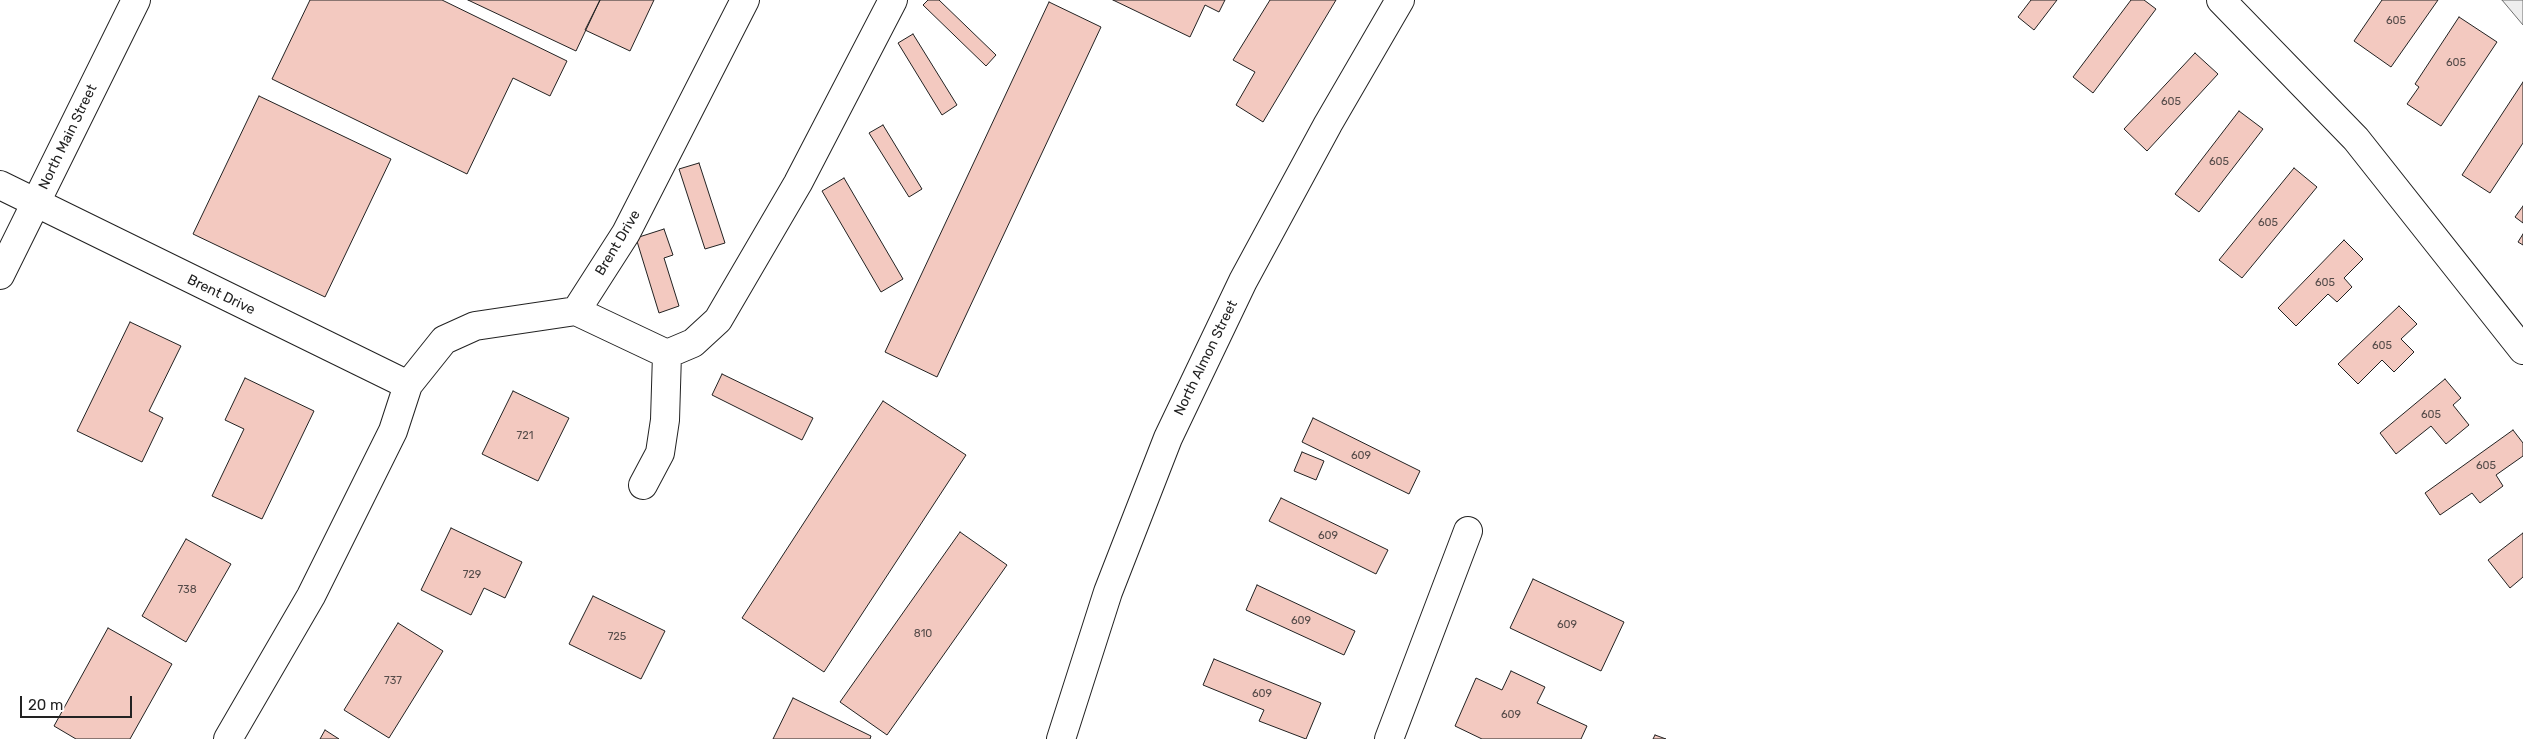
<!DOCTYPE html>
<html>
<head>
<meta charset="utf-8">
<style>
	body { margin:0 }
	#map { position:relative; width:2523px; height:739px; overflow:hidden; background:#fff; font-family:Rubik,sans-serif }
	canvas { display:block }
	.scale { position:absolute; left:20px; top:696px; width:112px; height:22px; box-sizing:border-box; border:2px solid #222; border-top:0; padding-left:6px; font-size:15px; line-height:18px; white-space:nowrap; color:#222; -webkit-text-stroke:4px #fff; paint-order:stroke }
</style>
</head>
<body>
<div id="map">
<canvas width="2523" height="739"></canvas>
<div class="scale">20 m</div>
</div>
<script>
const ctx = document.querySelector('canvas').getContext('2d');
ctx.lineJoin = 'round';
function fill(path, color) {
  ctx.fillStyle = color;
  ctx.fill(path, 'evenodd');
}
function toPath(rows) {
  const path = new Path2D();
  for (const r of rows) {
    path.moveTo(r[0], r[1]);
    for (let i = 2; i < r.length; i += 2) path.lineTo(r[i], r[i + 1]);
  }
  return path;
}
function strokePath(path, color, width, dash) {
  ctx.strokeStyle = color;
  ctx.lineWidth = width;
  ctx.lineCap = dash ? 'butt' : 'round';
  ctx.setLineDash(dash || []);
  ctx.stroke(path);
}
function label(font, color, halo, rows, align = 'center') {
  ctx.font = font + ' Rubik,sans-serif';
  ctx.lineWidth = 4;
  ctx.setLineDash([]);
  ctx.textBaseline = 'middle';
  ctx.strokeStyle = halo;
  ctx.fillStyle = color;
  for (const [text, x, y, turn = 0] of rows) {
    ctx.save();
    ctx.translate(x, y);
    ctx.rotate((+turn || 0) * Math.PI / 180);
    ctx.textAlign = isNaN(turn) ? turn : align;
    if (halo) ctx.strokeText(text, 0, 0);
    ctx.fillText(text, 0, 0);
    ctx.restore();
  }
}
const green = toPath([
	[2502,0,2523,0,2523,25,2502,0]
]);
const building = toPath([
	[310,0,442,0,567,61,550,96,513,78,467,174,272,79,310,0],
	[468,0,600,0,576,51,468,0],
	[600,0,654,0,630,51,585,30,600,0],
	[928,0,939,0,996,55,986,66,923,5,928,0],
	[1113,0,1225,0,1219,12,1205,5,1190,37,1113,0],
	[1270,0,1336,0,1263,122,1236,105,1255,72,1233,60,1270,0],
	[2031,0,2057,0,2034,30,2018,17,2031,0],
	[2131,0,2144,0,2156,9,2093,93,2073,77,2131,0],
	[2382,0,2438,0,2391,67,2354,41,2382,0],
	[1049,2,1101,27,937,377,885,352,1049,2],
	[2459,17,2497,42,2441,126,2407,104,2419,87,2415,84,2459,17],
	[913,34,957,105,942,115,898,43,913,34],
	[2195,53,2218,74,2147,151,2124,129,2195,53],
	[2523,82,2523,143,2490,193,2462,175,2523,82],
	[259,96,391,159,325,297,193,234,259,96],
	[2239,111,2263,129,2199,212,2175,194,2239,111],
	[883,125,922,189,909,197,869,133,883,125],
	[699,163,725,243,705,249,679,169,699,163],
	[2294,168,2317,187,2242,278,2219,260,2294,168],
	[844,178,903,279,881,292,822,191,844,178],
	[2523,206,2523,223,2515,217,2523,206],
	[664,229,673,255,664,258,679,306,659,313,636,238,664,229],
	[2523,234,2523,245,2518,242,2523,234],
	[2344,240,2363,259,2344,278,2352,287,2337,302,2328,294,2296,326,2278,308,2344,240],
	[2399,306,2417,324,2401,339,2414,352,2394,372,2382,360,2358,384,2338,364,2399,306],
	[130,322,181,346,149,411,163,418,142,462,77,431,130,322],
	[722,374,813,418,802,440,712,395,722,374],
	[245,378,314,411,262,519,212,496,244,429,225,420,245,378],
	[2445,379,2461,398,2453,405,2469,425,2446,444,2431,426,2396,454,2380,433,2445,379],
	[513,391,569,418,538,481,482,454,513,391],
	[883,401,966,455,824,672,742,618,883,401],
	[1313,418,1420,471,1409,494,1302,442,1313,418],
	[2513,430,2523,443,2523,456,2496,475,2503,486,2480,503,2472,493,2440,515,2425,493,2513,430],
	[1302,452,1324,461,1316,480,1294,471,1302,452],
	[1281,498,1388,550,1376,574,1269,521,1281,498],
	[451,528,522,562,505,598,484,588,471,615,421,590,451,528],
	[960,532,1007,565,887,735,840,702,960,532],
	[2523,533,2523,577,2510,588,2488,560,2523,533],
	[186,539,231,564,186,642,142,616,186,539],
	[1533,579,1624,622,1601,671,1510,628,1533,579],
	[1257,585,1355,631,1344,655,1246,610,1257,585],
	[593,596,665,631,641,679,569,644,593,596],
	[398,623,443,651,389,738,344,710,398,623],
	[108,628,172,664,130,739,76,739,54,726,108,628],
	[1214,659,1321,703,1306,739,1259,721,1264,710,1203,685,1214,659],
	[1511,671,1545,687,1537,703,1587,726,1581,739,1482,739,1455,726,1476,678,1502,690,1511,671],
	[793,698,871,736,870,739,773,739,793,698],
	[325,730,339,739,320,739,325,730],
	[1655,735,1666,739,1653,739,1655,735]
]);
const minor = toPath([
	[2221,0,2356,139,2523,350],
	[0,185,408,385,393,431,311,596,228,739],
	[576,311,667,354],
	[408,385,444,340,475,326,576,311,626,233,745,0],
	[643,485,660,453,665,420,667,354,693,343,718,320,798,183,893,0],
	[1061,739,1108,592,1168,438,1243,281,1328,124,1400,0],
	[1389,739,1468,531]
]);
const highway = toPath([
	[0,275,136,0]
]);
const numberNames = [
	["605",2396,21],
	["605",2456,63],
	["605",2171,102],
	["605",2219,162],
	["605",2268,223],
	["605",2325,283],
	["605",2382,346],
	["605",2431,415],
	["721",525,436],
	["609",1361,456],
	["605",2486,466],
	["609",1328,536],
	["729",472,575],
	["738",187,590],
	["609",1301,621],
	["609",1567,625],
	["810",923,634],
	["725",617,637],
	["737",393,681],
	["609",1262,694],
	["609",1511,715]
];
const streetNames = [
	["North Main Street",68,137,-64],
	["Brent Drive",618,243,-59],
	["Brent Drive",221,295,26],
	["North Almon Street",1206,358,-64]
];
fill(green, '#eee');
strokePath(green, '#6f6f6f', 1);
fill(building, '#f3c9c0');
strokePath(building, '#222', 1);
strokePath(minor, '#222', 30);
strokePath(highway, '#222', 30);
strokePath(minor, '#fff', 28);
strokePath(highway, '#fff', 28);
label('11px', '#564c4a', null, numberNames);
label('14px', '#222', '#fff', streetNames);
</script>
</body>
</html>
